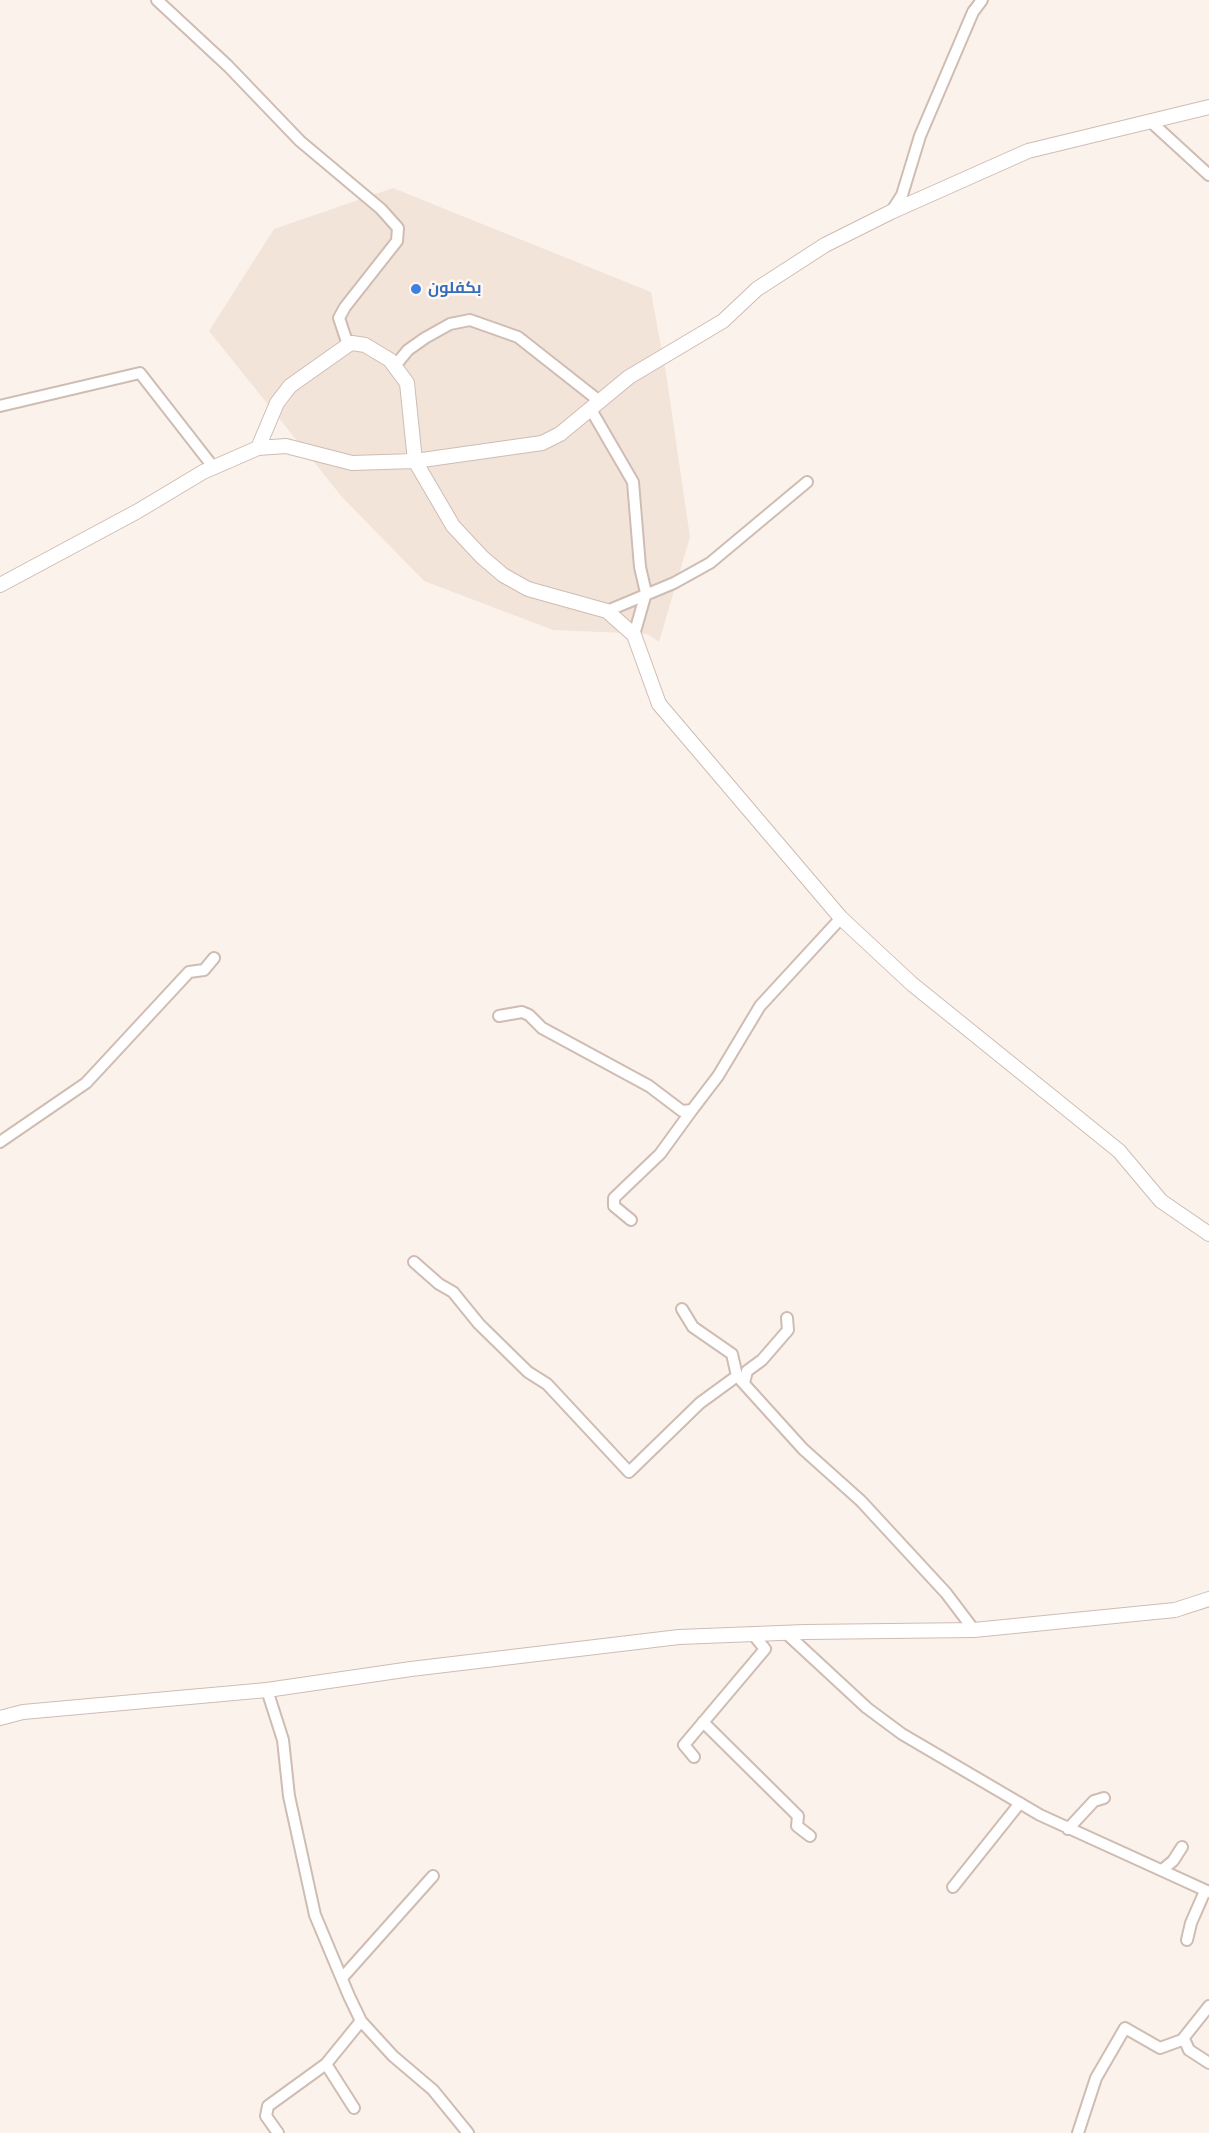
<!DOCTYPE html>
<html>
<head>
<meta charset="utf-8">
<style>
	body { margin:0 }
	canvas { display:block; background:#fbf3eb }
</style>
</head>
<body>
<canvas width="1209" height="2133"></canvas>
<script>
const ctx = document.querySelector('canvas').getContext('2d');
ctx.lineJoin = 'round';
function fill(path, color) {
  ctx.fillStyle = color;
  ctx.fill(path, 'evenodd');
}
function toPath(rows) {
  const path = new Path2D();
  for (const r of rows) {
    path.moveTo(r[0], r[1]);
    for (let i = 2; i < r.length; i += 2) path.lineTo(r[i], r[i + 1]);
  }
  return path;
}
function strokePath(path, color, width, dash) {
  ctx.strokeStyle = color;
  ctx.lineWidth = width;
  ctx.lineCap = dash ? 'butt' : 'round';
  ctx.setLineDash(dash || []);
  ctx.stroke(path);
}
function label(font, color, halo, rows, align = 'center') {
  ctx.font = font + ' Arial,Cairo,sans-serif';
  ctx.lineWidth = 5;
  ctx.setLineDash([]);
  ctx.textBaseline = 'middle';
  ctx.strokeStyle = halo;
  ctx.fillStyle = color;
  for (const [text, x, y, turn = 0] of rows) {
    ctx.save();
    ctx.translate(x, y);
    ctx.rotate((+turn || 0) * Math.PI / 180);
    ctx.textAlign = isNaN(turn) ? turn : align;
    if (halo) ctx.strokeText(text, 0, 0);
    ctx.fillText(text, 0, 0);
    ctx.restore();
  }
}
const residential = toPath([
	[393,188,651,292,666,373,690,537,659,642,647,634,553,630,424,581,342,497,209,331,274,229]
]);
const minor = toPath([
	[157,0,228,66,300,141,381,209,398,228,397,241,345,307,339,318,348,345],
	[1150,121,1209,175],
	[891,212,902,195,920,136,973,12,982,0],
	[394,367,408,350,425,338,450,324,470,320,518,337,598,400],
	[0,406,140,373,214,468],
	[590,408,633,482,640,567,646,593,634,635],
	[607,611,674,583,710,563,807,482],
	[499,1016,522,1012,529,1015,542,1028,649,1086,682,1111,692,1110,718,1076,760,1006,841,918],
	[0,1142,86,1083,189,972,204,970,214,958],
	[631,1220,614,1206,614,1198,660,1154,692,1110],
	[414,1262,439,1284,453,1292,479,1324,528,1372,547,1384,629,1472,700,1403,737,1376,803,1449,861,1501,946,1593,974,1630],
	[682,1309,693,1327,732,1354,737,1376],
	[744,1383,747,1371,762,1360,788,1330,787,1318],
	[786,1633,867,1708,902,1734,1040,1815,1209,1892],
	[267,1690,283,1740,289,1796,315,1915,349,1996,361,2021,393,2056,433,2090,468,2133],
	[703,1722,798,1816,797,1826,810,1836],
	[694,1757,684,1745,765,1649,752,1633],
	[1068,1829,1094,1801,1104,1798],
	[1162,1870,1173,1861,1182,1847],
	[953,1887,1020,1803],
	[1187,1940,1191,1923,1205,1891],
	[342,1978,433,1876],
	[1184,2039,1189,2050,1209,2063],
	[354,2108,326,2064,361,2021],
	[278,2133,266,2116,268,2106,326,2064],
	[1078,2133,1096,2078,1125,2028,1160,2048,1182,2040,1209,2006]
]);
const tertiary = toPath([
	[258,448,277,403,290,386,348,345,352,343,365,345,390,360,407,383,415,461,453,526,482,557,503,575,528,589,607,611,634,635,659,704,841,918,912,984,1119,1151,1161,1201,1209,1234],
	[0,585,138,511,203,472,258,448,286,446,352,463,415,461,542,443,560,434,629,377,723,321,757,289,825,245,891,212,1028,151,1209,107],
	[0,1718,23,1712,267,1690,411,1669,679,1637,805,1632,974,1630,1175,1610,1209,1599]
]);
const markers = [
	[416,289,6,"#3f7fe0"]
];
const shopNames = [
	["بكفلون",428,289]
];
fill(residential, '#f3e4da');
strokePath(minor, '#cfbcb3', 14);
strokePath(tertiary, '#cfbcb3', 16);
strokePath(minor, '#fff', 10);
strokePath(tertiary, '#fff', 14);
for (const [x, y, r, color] of markers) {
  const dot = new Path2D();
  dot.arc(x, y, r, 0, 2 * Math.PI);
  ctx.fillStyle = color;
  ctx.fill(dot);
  strokePath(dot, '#fef8f1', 2);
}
label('bold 16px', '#366cbe', '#fef8f1', shopNames, 'left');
</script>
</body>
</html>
